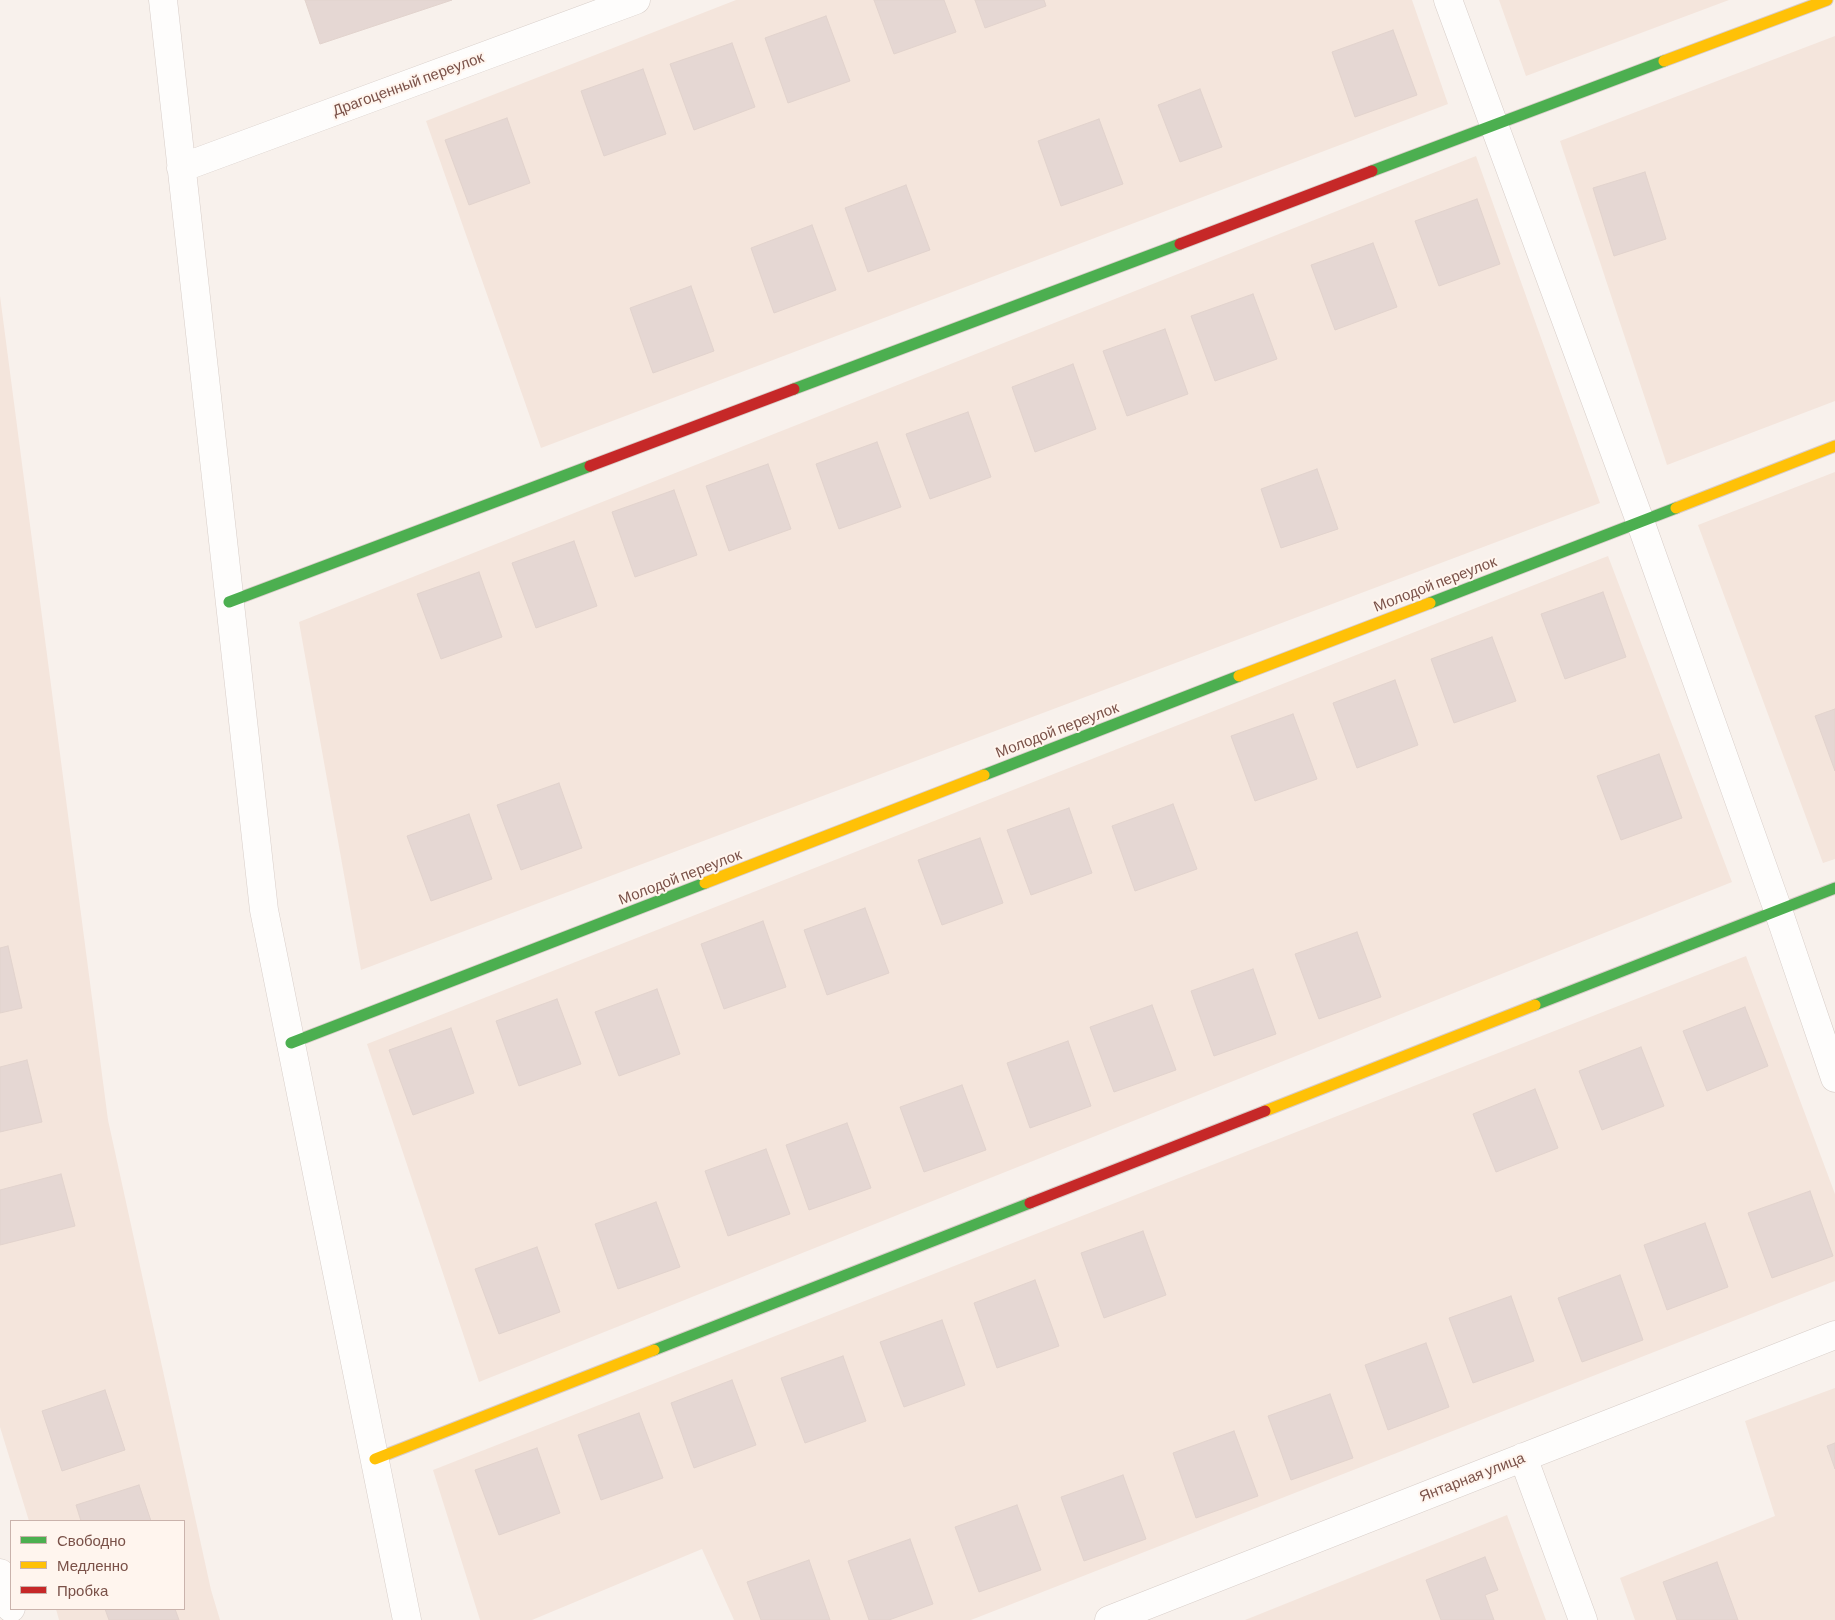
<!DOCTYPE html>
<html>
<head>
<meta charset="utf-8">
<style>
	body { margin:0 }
	#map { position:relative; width:1835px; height:1620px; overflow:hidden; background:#f8f1ec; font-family:Barlow,sans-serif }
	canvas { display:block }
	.legend { position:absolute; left:10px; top:1520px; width:175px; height:90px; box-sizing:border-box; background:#fff5ee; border:1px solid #cab3ac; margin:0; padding:6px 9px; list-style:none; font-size:15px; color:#7a5148 }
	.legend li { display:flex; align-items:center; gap:10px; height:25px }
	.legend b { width:25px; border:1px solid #cab3ac }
</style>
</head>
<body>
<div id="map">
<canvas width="1835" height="1620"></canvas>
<ul class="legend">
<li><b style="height:6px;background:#4caf50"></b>Свободно</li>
<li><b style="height:6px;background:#ffc107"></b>Медленно</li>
<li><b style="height:6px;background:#c62828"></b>Пробка</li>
</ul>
</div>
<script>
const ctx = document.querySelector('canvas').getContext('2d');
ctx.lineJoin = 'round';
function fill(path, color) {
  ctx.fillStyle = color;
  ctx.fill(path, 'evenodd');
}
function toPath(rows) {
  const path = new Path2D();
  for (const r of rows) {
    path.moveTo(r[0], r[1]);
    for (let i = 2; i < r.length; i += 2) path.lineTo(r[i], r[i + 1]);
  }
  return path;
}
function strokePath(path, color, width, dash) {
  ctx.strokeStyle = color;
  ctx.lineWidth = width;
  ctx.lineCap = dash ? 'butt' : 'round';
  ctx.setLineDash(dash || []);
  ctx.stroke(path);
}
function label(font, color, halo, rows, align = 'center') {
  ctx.font = font + ' Barlow,sans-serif';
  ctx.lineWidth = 4;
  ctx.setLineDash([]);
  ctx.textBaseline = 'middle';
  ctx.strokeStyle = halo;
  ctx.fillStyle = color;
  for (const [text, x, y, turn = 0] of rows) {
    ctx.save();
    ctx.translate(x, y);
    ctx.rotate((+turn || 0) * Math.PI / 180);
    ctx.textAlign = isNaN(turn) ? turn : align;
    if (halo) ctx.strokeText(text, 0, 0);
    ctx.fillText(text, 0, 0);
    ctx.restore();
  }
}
const residential = toPath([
	[736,0,1412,0,1448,104,541,448,426,121],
	[1499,0,1729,0,1526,76],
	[1835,36,1835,401,1667,465,1560,141],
	[1476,156,1600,503,361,970,299,622],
	[0,296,108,1120,211,1590,220,1620,59,1620,56,1609,184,1609,184,1521,29,1521,0,1427],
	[1835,472,1835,859,1823,863,1698,525],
	[1608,556,1732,882,479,1382,367,1044],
	[1746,956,1835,1194,1835,1281,971,1620,734,1620,702,1549,532,1620,480,1620,433,1470],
	[1835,1388,1835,1620,1635,1620,1620,1578,1775,1516,1745,1421],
	[1507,1515,1546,1620,1245,1620]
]);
const building = toPath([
	[305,0,452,0,320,44,305,0],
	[874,0,944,0,956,32,894,54,874,0],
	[975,0,1044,0,1046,6,985,28,975,0],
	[826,16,850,81,788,103,765,38,826,16],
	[1393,30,1417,95,1355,117,1332,52,1393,30],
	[732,43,755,107,694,130,670,64,732,43],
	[643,69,666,134,604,156,581,91,643,69],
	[1200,89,1222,147,1180,162,1158,105,1200,89],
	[507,118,530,183,469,205,445,140,507,118],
	[1099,119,1123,184,1061,206,1038,141,1099,119],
	[1645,172,1666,239,1614,256,1593,188,1645,172],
	[906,185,930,250,868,272,845,208,906,185],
	[1477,199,1500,264,1439,286,1415,221,1477,199],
	[812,225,836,290,774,313,751,248,812,225],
	[1373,243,1397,307,1335,330,1311,265,1373,243],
	[691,286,714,351,653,373,630,308,691,286],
	[1253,294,1277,359,1215,381,1191,316,1253,294],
	[1165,329,1188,394,1127,416,1103,351,1165,329],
	[1073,364,1096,429,1035,452,1012,387,1073,364],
	[968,412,991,477,930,499,906,434,968,412],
	[877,442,901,507,839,529,816,464,877,442],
	[768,464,791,529,729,551,706,486,768,464],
	[1317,469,1338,529,1281,548,1261,489,1317,469],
	[674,490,697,555,635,577,612,512,674,490],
	[574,541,597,606,536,628,512,563,574,541],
	[479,572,502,637,441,659,417,594,479,572],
	[1603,592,1626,657,1565,679,1541,614,1603,592],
	[1492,637,1516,701,1454,723,1431,659,1492,637],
	[1395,680,1418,745,1357,768,1333,703,1395,680],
	[1835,709,1835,771,1815,716,1835,709],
	[1293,714,1317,779,1255,801,1231,736,1293,714],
	[1659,754,1682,818,1621,840,1597,776,1659,754],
	[559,783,582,848,521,870,497,805,559,783],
	[1173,804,1197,869,1135,891,1112,826,1173,804],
	[1069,808,1092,873,1031,895,1007,830,1069,808],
	[469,814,492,879,431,901,407,836,469,814],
	[980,838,1003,903,942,925,918,860,980,838],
	[865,908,889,973,827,995,804,930,865,908],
	[763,921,786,987,724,1009,701,944,763,921],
	[1357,932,1381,997,1319,1019,1295,954,1357,932],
	[8,946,22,1008,0,1013,0,948,8,946],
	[1253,969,1276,1034,1214,1056,1191,991,1253,969],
	[657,989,680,1054,619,1076,595,1012,657,989],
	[557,999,581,1064,519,1086,496,1021,557,999],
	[1152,1005,1176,1070,1114,1092,1090,1027,1152,1005],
	[1745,1007,1768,1066,1707,1091,1683,1031,1745,1007],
	[451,1028,474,1093,413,1115,389,1050,451,1028],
	[1068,1041,1091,1106,1030,1128,1007,1063,1068,1041],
	[1641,1047,1664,1106,1602,1130,1579,1071,1641,1047],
	[27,1060,42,1122,0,1132,0,1067,27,1060],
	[962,1085,986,1150,924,1172,900,1107,962,1085],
	[1535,1089,1558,1148,1496,1172,1473,1114,1535,1089],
	[847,1123,871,1188,809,1210,786,1145,847,1123],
	[766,1149,790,1214,728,1236,705,1171,766,1149],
	[61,1174,75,1226,0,1245,0,1190,61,1174],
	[1810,1191,1833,1256,1772,1278,1748,1213,1810,1191],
	[656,1202,680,1267,618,1289,595,1224,656,1202],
	[1705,1223,1728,1287,1667,1310,1644,1245,1705,1223],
	[1143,1231,1166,1295,1104,1318,1081,1253,1143,1231],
	[537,1247,560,1312,499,1334,475,1269,537,1247],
	[1620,1275,1643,1340,1582,1362,1558,1298,1620,1275],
	[1035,1280,1059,1346,997,1368,974,1303,1035,1280],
	[1511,1296,1534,1361,1473,1383,1449,1318,1511,1296],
	[942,1320,965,1385,904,1407,880,1342,942,1320],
	[1426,1343,1449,1407,1388,1430,1365,1365,1426,1343],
	[843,1356,866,1421,805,1443,781,1378,843,1356],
	[732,1380,756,1445,694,1468,671,1403,732,1380],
	[105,1390,125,1450,62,1471,42,1411,105,1390],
	[1330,1394,1353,1458,1291,1480,1268,1416,1330,1394],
	[639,1413,663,1478,601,1500,578,1435,639,1413],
	[1234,1431,1258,1496,1196,1518,1173,1453,1234,1431],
	[1835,1443,1835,1469,1827,1446,1835,1443],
	[537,1448,560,1513,499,1535,475,1470,537,1448],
	[1123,1475,1146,1539,1084,1561,1061,1497,1123,1475],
	[139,1485,151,1521,81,1521,76,1505,139,1485],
	[1017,1505,1041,1570,979,1592,955,1527,1017,1505],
	[910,1539,933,1604,889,1620,869,1620,848,1561,910,1539],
	[1485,1557,1498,1590,1485,1595,1494,1620,1441,1620,1426,1580,1485,1557],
	[809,1560,830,1620,761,1620,747,1582,809,1560],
	[1717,1562,1738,1620,1677,1620,1663,1582,1717,1562],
	[105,1609,175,1609,179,1620,109,1620,105,1609]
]);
const street = toPath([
	[163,0,264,910,407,1620],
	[1448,0,1640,521,1778,910,1835,1078],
	[181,168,636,0],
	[1523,1457,1583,1620],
	[0,1573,11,1608],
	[1109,1620,1835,1335]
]);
const fast = toPath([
	[1372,171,1664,61],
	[794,389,1180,244],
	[229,602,590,466],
	[1430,603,1676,508],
	[984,775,1239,676],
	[1535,1005,1835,888],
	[291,1043,705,883],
	[654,1350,1030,1203]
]);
const slow = toPath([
	[1664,61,1827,0],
	[1676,508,1835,446],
	[1239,676,1430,603],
	[705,883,984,775],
	[1265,1111,1535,1005],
	[375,1459,654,1350]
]);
const jam = toPath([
	[1180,244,1372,171],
	[590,466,794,389],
	[1030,1203,1265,1111]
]);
const streetNames = [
	["Драгоценный переулок",408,84,-20],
	["Молодой переулок",1435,584,-21],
	["Молодой переулок",1057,730,-21],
	["Молодой переулок",680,877,-21],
	["Янтарная улица",1472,1477,-21]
];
fill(residential, '#f4e5dc');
fill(building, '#e5d7d3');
strokePath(building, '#e2d3cd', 1);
strokePath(street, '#d7cdc8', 29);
strokePath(fast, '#d8ccc8', 13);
strokePath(slow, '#d8ccc8', 13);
strokePath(jam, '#d8ccc8', 13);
strokePath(street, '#fefdfc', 28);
strokePath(fast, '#4caf50', 11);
strokePath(slow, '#ffc107', 11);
strokePath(jam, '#c62828', 11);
label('15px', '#7a5148', '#fff5ee', streetNames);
</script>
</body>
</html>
